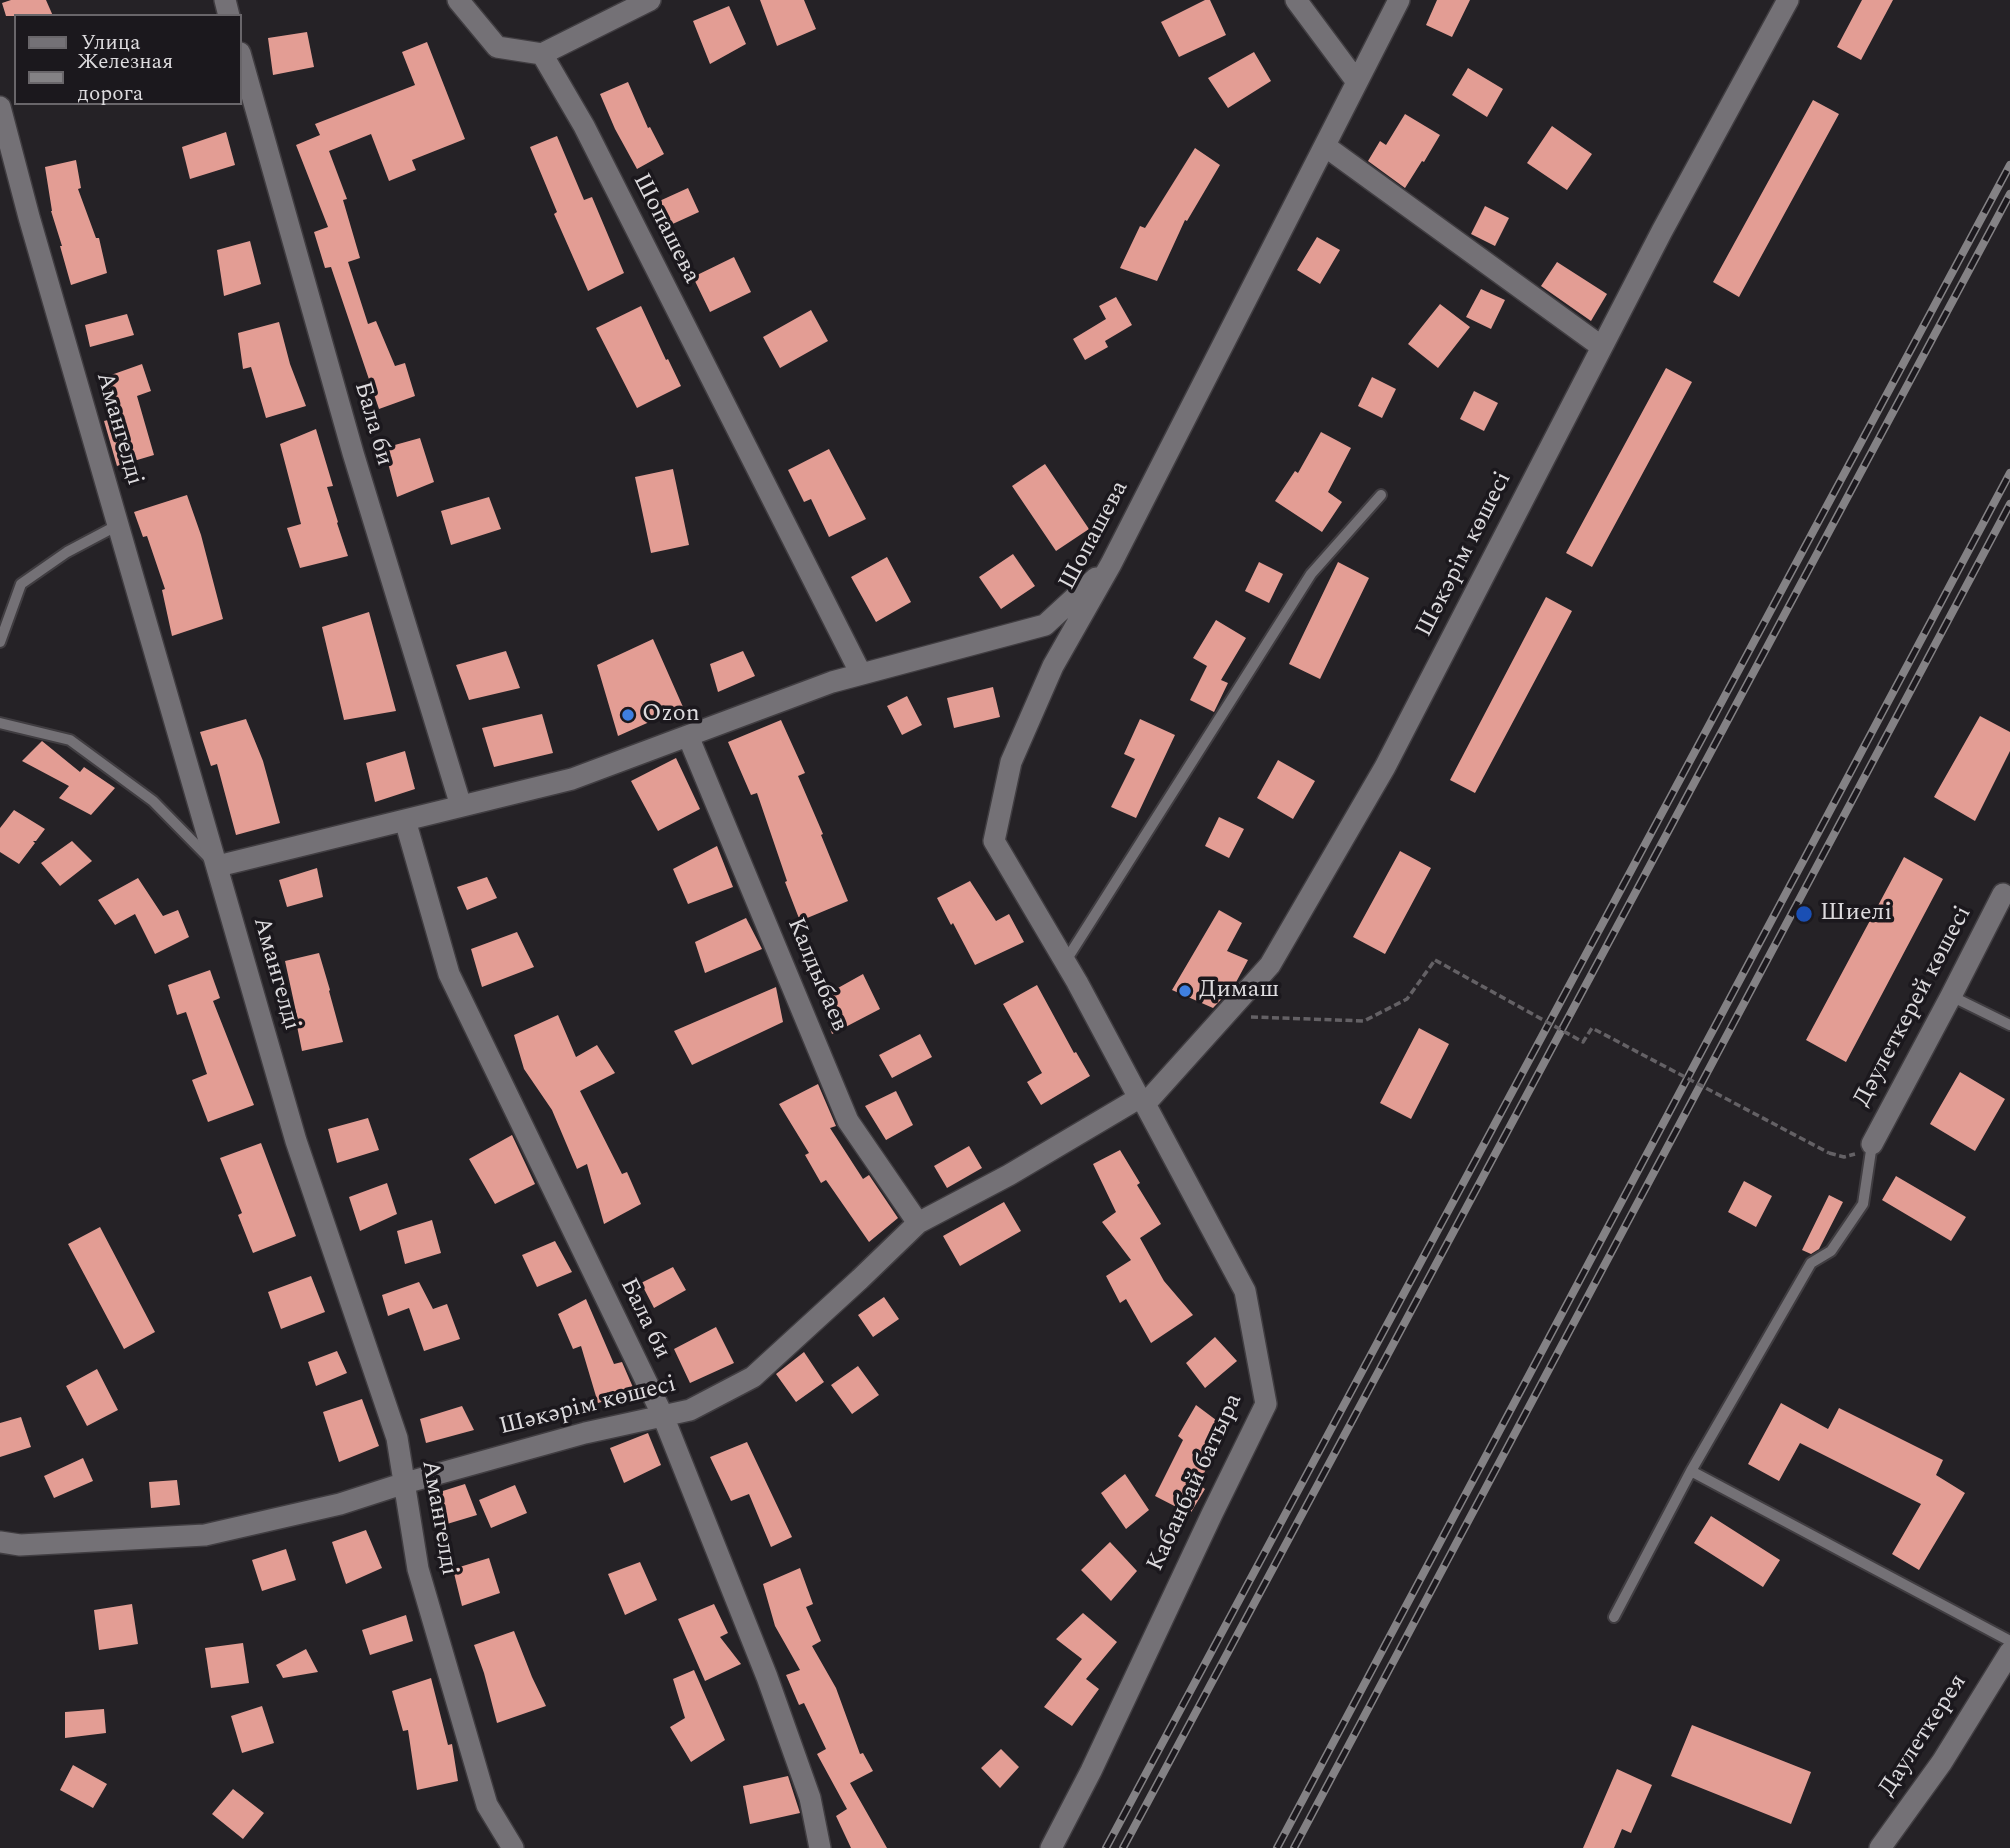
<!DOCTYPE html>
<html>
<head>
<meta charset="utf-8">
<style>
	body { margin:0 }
	#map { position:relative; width:2010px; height:1848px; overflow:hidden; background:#252226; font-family:Spectral,serif }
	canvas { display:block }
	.legend { position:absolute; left:14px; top:14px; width:228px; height:91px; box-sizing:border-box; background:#1b181d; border:2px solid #69666a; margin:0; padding:9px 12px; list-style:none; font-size:21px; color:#dddbde }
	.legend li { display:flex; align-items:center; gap:14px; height:35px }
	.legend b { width:35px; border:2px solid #69666a }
</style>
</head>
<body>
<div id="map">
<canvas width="2010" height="1848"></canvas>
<ul class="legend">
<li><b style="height:9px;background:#747176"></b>Улица</li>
<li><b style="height:9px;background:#848285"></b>Железная дорога</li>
</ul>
</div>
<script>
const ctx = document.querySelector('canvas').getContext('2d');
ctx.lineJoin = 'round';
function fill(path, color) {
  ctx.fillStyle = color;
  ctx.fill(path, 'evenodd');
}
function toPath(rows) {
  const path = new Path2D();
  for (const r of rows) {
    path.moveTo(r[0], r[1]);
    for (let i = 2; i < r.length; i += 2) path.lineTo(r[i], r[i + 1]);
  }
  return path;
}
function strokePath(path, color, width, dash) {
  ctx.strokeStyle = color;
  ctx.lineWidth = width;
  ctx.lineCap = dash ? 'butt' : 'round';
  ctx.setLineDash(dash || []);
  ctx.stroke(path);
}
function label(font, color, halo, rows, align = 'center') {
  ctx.font = font + ' Spectral,serif';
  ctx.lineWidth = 7;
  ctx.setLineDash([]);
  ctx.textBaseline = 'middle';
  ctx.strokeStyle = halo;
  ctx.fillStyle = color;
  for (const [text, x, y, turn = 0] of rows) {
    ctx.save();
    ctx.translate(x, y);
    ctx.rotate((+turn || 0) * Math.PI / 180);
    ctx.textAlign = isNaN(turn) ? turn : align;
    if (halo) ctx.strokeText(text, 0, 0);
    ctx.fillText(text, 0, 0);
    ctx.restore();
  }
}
const building = toPath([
	[11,0,46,0,53,16,6,16,2,3],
	[760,0,804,0,816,29,777,46],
	[1205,0,1210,0,1226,35,1179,57,1161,22],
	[1437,0,1470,0,1452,37,1426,25],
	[1862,0,1893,0,1861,60,1837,47],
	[729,6,746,44,710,64,693,21],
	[307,32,314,67,273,75,268,38],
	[427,42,465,139,412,160,416,170,389,181,371,134,329,151,347,199,343,200,360,258,348,262,368,324,376,321,395,366,405,363,415,396,379,409,331,267,325,268,314,232,328,227,296,145,320,135,315,124,415,85,402,52],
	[1254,52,1271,81,1228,108,1208,78],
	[1468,68,1503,89,1487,117,1452,95],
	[628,82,648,128,650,127,664,154,637,169,615,129,600,94],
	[1813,100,1839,114,1739,297,1713,282],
	[1405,114,1440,135,1424,162,1422,161,1405,188,1368,161,1380,141,1386,145],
	[1552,126,1592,154,1567,190,1527,163],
	[226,132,235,165,190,179,182,147],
	[557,136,584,200,592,197,624,273,588,291,554,214,557,212,530,147],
	[1195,148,1220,165,1187,221,1185,220,1157,281,1120,268,1140,226,1145,228],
	[76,160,81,188,78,189,96,238,99,238,107,273,71,285,60,246,62,246,51,211,52,211,45,167],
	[688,188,699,212,666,227,655,203],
	[1485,206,1509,218,1495,246,1471,234],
	[1317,237,1340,250,1320,284,1297,270],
	[250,241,261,284,224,296,217,250],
	[734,257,751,292,710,312,693,277],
	[1557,262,1607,294,1591,321,1541,286],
	[1481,289,1505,300,1491,329,1466,317],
	[1116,297,1132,325,1105,341,1108,347,1085,360,1073,339,1106,319,1099,306],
	[1440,304,1470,327,1438,368,1408,344],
	[641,306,666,360,668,359,681,386,637,408,596,328],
	[811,310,828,341,780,368,763,337],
	[127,314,134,335,90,347,85,325],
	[279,322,290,364,306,406,266,418,251,367,243,369,238,333],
	[142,364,151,391,137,396,154,455,117,466,104,421,112,419,97,380],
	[1666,368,1692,382,1592,567,1566,553],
	[1372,377,1396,389,1382,418,1358,406],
	[1474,391,1498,403,1484,431,1460,419],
	[316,429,333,486,327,487,338,522,337,523,348,556,300,568,287,528,301,524,280,444],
	[1321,432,1351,448,1328,492,1342,502,1322,532,1275,501,1295,471,1298,473],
	[420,438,434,482,397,497,384,448],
	[829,449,866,519,829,537,811,499,804,502,788,470],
	[1045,464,1089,529,1056,551,1012,486],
	[673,469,689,545,651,553,635,477],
	[187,495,201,535,223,619,172,636,162,590,165,589,147,536,143,537,134,512],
	[489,497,501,529,451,545,441,511],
	[1013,554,1035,586,1001,609,979,577],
	[887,557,911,602,876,622,851,577],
	[1259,562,1283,574,1269,603,1245,591],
	[1338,562,1369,578,1320,679,1289,664],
	[1546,597,1572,611,1475,793,1450,780],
	[369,612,396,711,344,720,322,627],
	[1216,620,1246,638,1221,680,1228,683,1214,712,1190,700,1207,666,1193,658],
	[653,639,683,707,618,736,597,665],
	[506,651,520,688,469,700,456,665],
	[743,651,755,676,718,692,710,664],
	[993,687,1000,717,954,728,947,698],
	[907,696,922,725,902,735,887,706],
	[542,714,553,753,494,767,482,728],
	[1980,716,2010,732,2010,751,1975,821,1934,797],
	[246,719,263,761,280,823,236,835,217,764,211,766,200,732],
	[1140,719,1175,735,1136,818,1111,807,1135,759,1124,754],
	[781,720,805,773,798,776,823,834,821,835,848,901,800,921,785,882,787,881,757,793,751,795,728,742],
	[42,741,80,772,84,767,115,788,91,815,59,798,69,786,22,761],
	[405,751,415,789,375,802,366,763],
	[676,758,700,809,658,831,631,781],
	[1278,760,1315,781,1293,819,1257,798],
	[14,810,45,829,36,841,33,841,35,843,19,864,0,852,0,828],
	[1219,817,1244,829,1229,858,1205,846],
	[72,841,92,861,60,886,41,863],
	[717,846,733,887,688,904,673,869],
	[1400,851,1431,868,1385,954,1353,937],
	[1904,857,1943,879,1846,1062,1806,1040],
	[317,868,323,897,287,907,279,880],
	[487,877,497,898,467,910,457,887],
	[138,878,163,916,178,910,189,937,155,954,135,914,115,925,98,900],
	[970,881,996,921,1009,914,1024,942,975,965,953,923,951,925,937,898],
	[1219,910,1242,923,1227,951,1248,960,1234,986,1213,1008,1172,990],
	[746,918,762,949,705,973,695,942],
	[517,932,534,967,482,987,471,949],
	[319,953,330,990,329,991,343,1042,302,1051,296,1021,298,1021,285,961],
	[210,970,220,998,213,1001,254,1105,208,1122,192,1080,207,1074,186,1012,177,1015,168,985],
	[863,974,880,1009,832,1034,820,998],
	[1037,985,1074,1053,1076,1052,1090,1076,1041,1105,1027,1082,1042,1073,1003,1004],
	[776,987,783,1022,692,1065,674,1031],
	[558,1015,576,1057,597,1045,615,1073,580,1091,622,1174,627,1172,641,1204,604,1224,587,1164,577,1169,552,1110,524,1069,514,1035],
	[1419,1028,1449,1044,1411,1119,1380,1103],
	[920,1034,932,1057,892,1078,879,1055],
	[1960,1072,2005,1099,1975,1151,1930,1124],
	[818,1084,836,1126,830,1128,863,1179,869,1175,898,1218,869,1242,826,1180,821,1183,805,1155,809,1153,779,1104],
	[896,1091,913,1125,886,1140,865,1106],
	[368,1118,379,1150,337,1163,328,1129],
	[512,1135,535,1184,495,1204,469,1159],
	[261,1143,296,1236,253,1253,238,1215,242,1213,220,1158],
	[969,1146,982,1168,947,1188,934,1166],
	[1120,1150,1140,1183,1137,1185,1161,1224,1140,1238,1164,1281,1193,1315,1151,1343,1126,1299,1120,1303,1106,1276,1131,1260,1102,1222,1116,1212,1093,1164],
	[1896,1176,1966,1217,1951,1241,1882,1200],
	[1744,1181,1772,1196,1756,1227,1728,1212],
	[387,1183,397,1214,360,1231,349,1197],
	[1829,1195,1843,1202,1819,1249,1811,1254,1802,1250],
	[1004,1202,1021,1231,960,1266,943,1236],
	[432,1220,441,1253,405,1264,397,1231],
	[100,1227,155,1332,124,1349,68,1244],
	[555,1241,572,1272,537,1287,522,1255],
	[673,1267,686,1290,654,1308,641,1283],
	[311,1276,325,1312,281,1329,268,1292],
	[419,1282,433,1309,447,1304,460,1339,424,1351,409,1308,388,1316,382,1295],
	[884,1297,899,1319,873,1337,858,1315],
	[586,1299,614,1364,622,1362,635,1392,598,1403,581,1346,573,1349,558,1314],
	[716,1327,734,1363,690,1383,674,1349],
	[1215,1337,1237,1361,1205,1388,1186,1363],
	[337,1351,347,1373,316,1386,308,1362],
	[804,1352,824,1382,796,1402,776,1374],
	[858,1366,879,1395,852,1414,831,1385],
	[97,1369,118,1410,87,1426,66,1386],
	[362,1399,379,1446,339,1462,323,1412],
	[1781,1403,1828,1429,1839,1408,1943,1460,1936,1475,1965,1493,1919,1570,1892,1554,1921,1504,1800,1443,1779,1481,1748,1464],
	[1196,1405,1228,1429,1198,1484,1205,1489,1190,1514,1155,1496,1183,1440,1178,1436],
	[462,1406,474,1430,426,1443,420,1419],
	[21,1417,31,1447,0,1457,0,1423],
	[648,1433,661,1465,624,1483,610,1448],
	[747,1442,792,1537,771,1547,749,1494,731,1501,710,1457],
	[83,1458,93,1481,54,1498,44,1476],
	[1125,1474,1149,1510,1126,1529,1101,1493],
	[177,1480,180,1505,151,1508,149,1482],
	[465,1484,477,1515,437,1527,430,1495],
	[515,1485,527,1513,491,1528,479,1500],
	[1711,1516,1780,1560,1763,1587,1694,1543],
	[366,1530,382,1568,346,1584,332,1542],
	[1110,1542,1137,1571,1111,1601,1081,1570],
	[286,1549,296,1580,262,1591,252,1560],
	[489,1558,500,1593,462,1606,453,1569],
	[640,1562,657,1600,625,1615,608,1574],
	[800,1568,813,1604,806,1607,821,1641,812,1646,836,1688,860,1754,863,1753,873,1771,850,1783,887,1848,851,1848,836,1816,847,1809,817,1754,826,1749,804,1703,799,1705,786,1675,800,1670,775,1626,763,1584],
	[132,1604,138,1644,99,1650,94,1610],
	[714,1604,728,1633,720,1637,741,1664,705,1681,678,1619],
	[1083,1613,1117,1642,1086,1679,1099,1689,1072,1726,1044,1707,1082,1659,1056,1639],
	[406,1615,413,1641,370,1655,362,1630],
	[514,1631,532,1677,546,1706,497,1723,484,1673,474,1645],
	[243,1643,249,1683,211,1688,205,1648],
	[306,1649,318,1672,283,1678,276,1665],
	[694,1670,725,1740,691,1762,670,1727,685,1718,673,1679],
	[431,1678,448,1745,452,1744,458,1781,417,1790,408,1730,403,1731,392,1691],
	[262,1706,274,1743,242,1753,231,1716],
	[104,1709,106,1733,65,1738,65,1712],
	[1692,1725,1811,1772,1791,1824,1671,1776],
	[1001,1749,1019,1767,1000,1788,981,1768],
	[73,1765,107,1784,93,1808,60,1790],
	[1617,1769,1652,1785,1631,1833,1622,1829,1614,1848,1583,1848],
	[788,1776,800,1813,750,1824,743,1786],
	[233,1789,264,1813,243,1839,212,1814]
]);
const path = toPath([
	[1251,1017,1364,1021,1407,999,1435,960],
	[1829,1153,1844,1157,1855,1154]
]);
const lane = toPath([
	[0,642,21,584,67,552,118,525],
	[0,723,70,740,153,801,210,859],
	[1065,962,1311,574,1381,495],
	[1951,996,2010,1025],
	[1691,1471,1811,1263,1831,1251,1863,1204,1872,1144],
	[1614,1617,1691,1471,2010,1641]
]);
const street = toPath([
	[225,0,229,16],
	[458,0,497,47,542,54,584,126,861,674],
	[1296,0,1357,82],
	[240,53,353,453,461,806],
	[542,54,650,0],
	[0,107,29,217,296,1141,397,1438,418,1569,487,1805,513,1848],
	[1325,146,1602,347],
	[688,736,848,1121,918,1223],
	[405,820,449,974,663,1416,767,1677,810,1798,820,1848],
	[218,866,572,779,832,682,1045,625,1096,578],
	[1145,1104,1270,965,1385,767,1662,231,1788,0],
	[1872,1144,1951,996,2003,894],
	[0,1542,20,1545,205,1535,340,1504,405,1483,585,1433,690,1410,753,1377,860,1279,918,1223,1009,1175,1139,1098],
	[1051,1848,1091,1771,1212,1514,1266,1404,1245,1291,1145,1104,1139,1098,1077,982,994,841,1011,762,1053,666,1111,564,1399,0],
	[1880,1848,1942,1762,2010,1652]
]);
const rail = toPath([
	[1106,1848,2010,165],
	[1123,1848,2010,194],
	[1277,1848,2010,473],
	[1294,1848,2010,504]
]);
const pathBridge = toPath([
	[1435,960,1583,1042,1592,1028,1829,1153]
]);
const markers = [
	[628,715,7,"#3f7fe0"],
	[1804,914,9,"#1a4fb4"],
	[1185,991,7,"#3f7fe0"]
];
const streetNames = [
	["Шопашева",665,229,63],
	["Бала би",372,424,74],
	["Амангелді",118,429,74],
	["Шопашева",1095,536,-62],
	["Шәкәрім көшесі",1465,555,-63],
	["Амангелді",275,974,74],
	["Калдыбаев",816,975,67],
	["Дәулеткерей көшесі",1914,1007,-62],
	["Бала би",644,1319,64],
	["Шәкәрім көшесі",588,1407,-14],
	["Кабанбай батыра",1196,1483,-65],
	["Амангелді",438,1518,80],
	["Даулеткерея",1924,1736,-57]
];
const poiNames = [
	["Ozon",642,715],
	["Шиелі",1820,914],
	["Димаш",1199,991]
];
fill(building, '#e39d94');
strokePath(lane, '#403d41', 14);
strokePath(street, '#403d41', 24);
strokePath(path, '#646165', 3.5, [7, 3.5]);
strokePath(lane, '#747176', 10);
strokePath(street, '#747176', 21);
strokePath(rail, '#848285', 8);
strokePath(rail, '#1b181d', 5, [16]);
strokePath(pathBridge, '#646165', 3.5, [7, 3.5]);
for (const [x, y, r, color] of markers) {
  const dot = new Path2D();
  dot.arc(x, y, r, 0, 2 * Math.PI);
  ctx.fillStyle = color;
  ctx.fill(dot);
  strokePath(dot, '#1b181d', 2.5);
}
label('24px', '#dddbde', '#1b181d', streetNames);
label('24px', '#dddbde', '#1b181d', poiNames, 'left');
</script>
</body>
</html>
